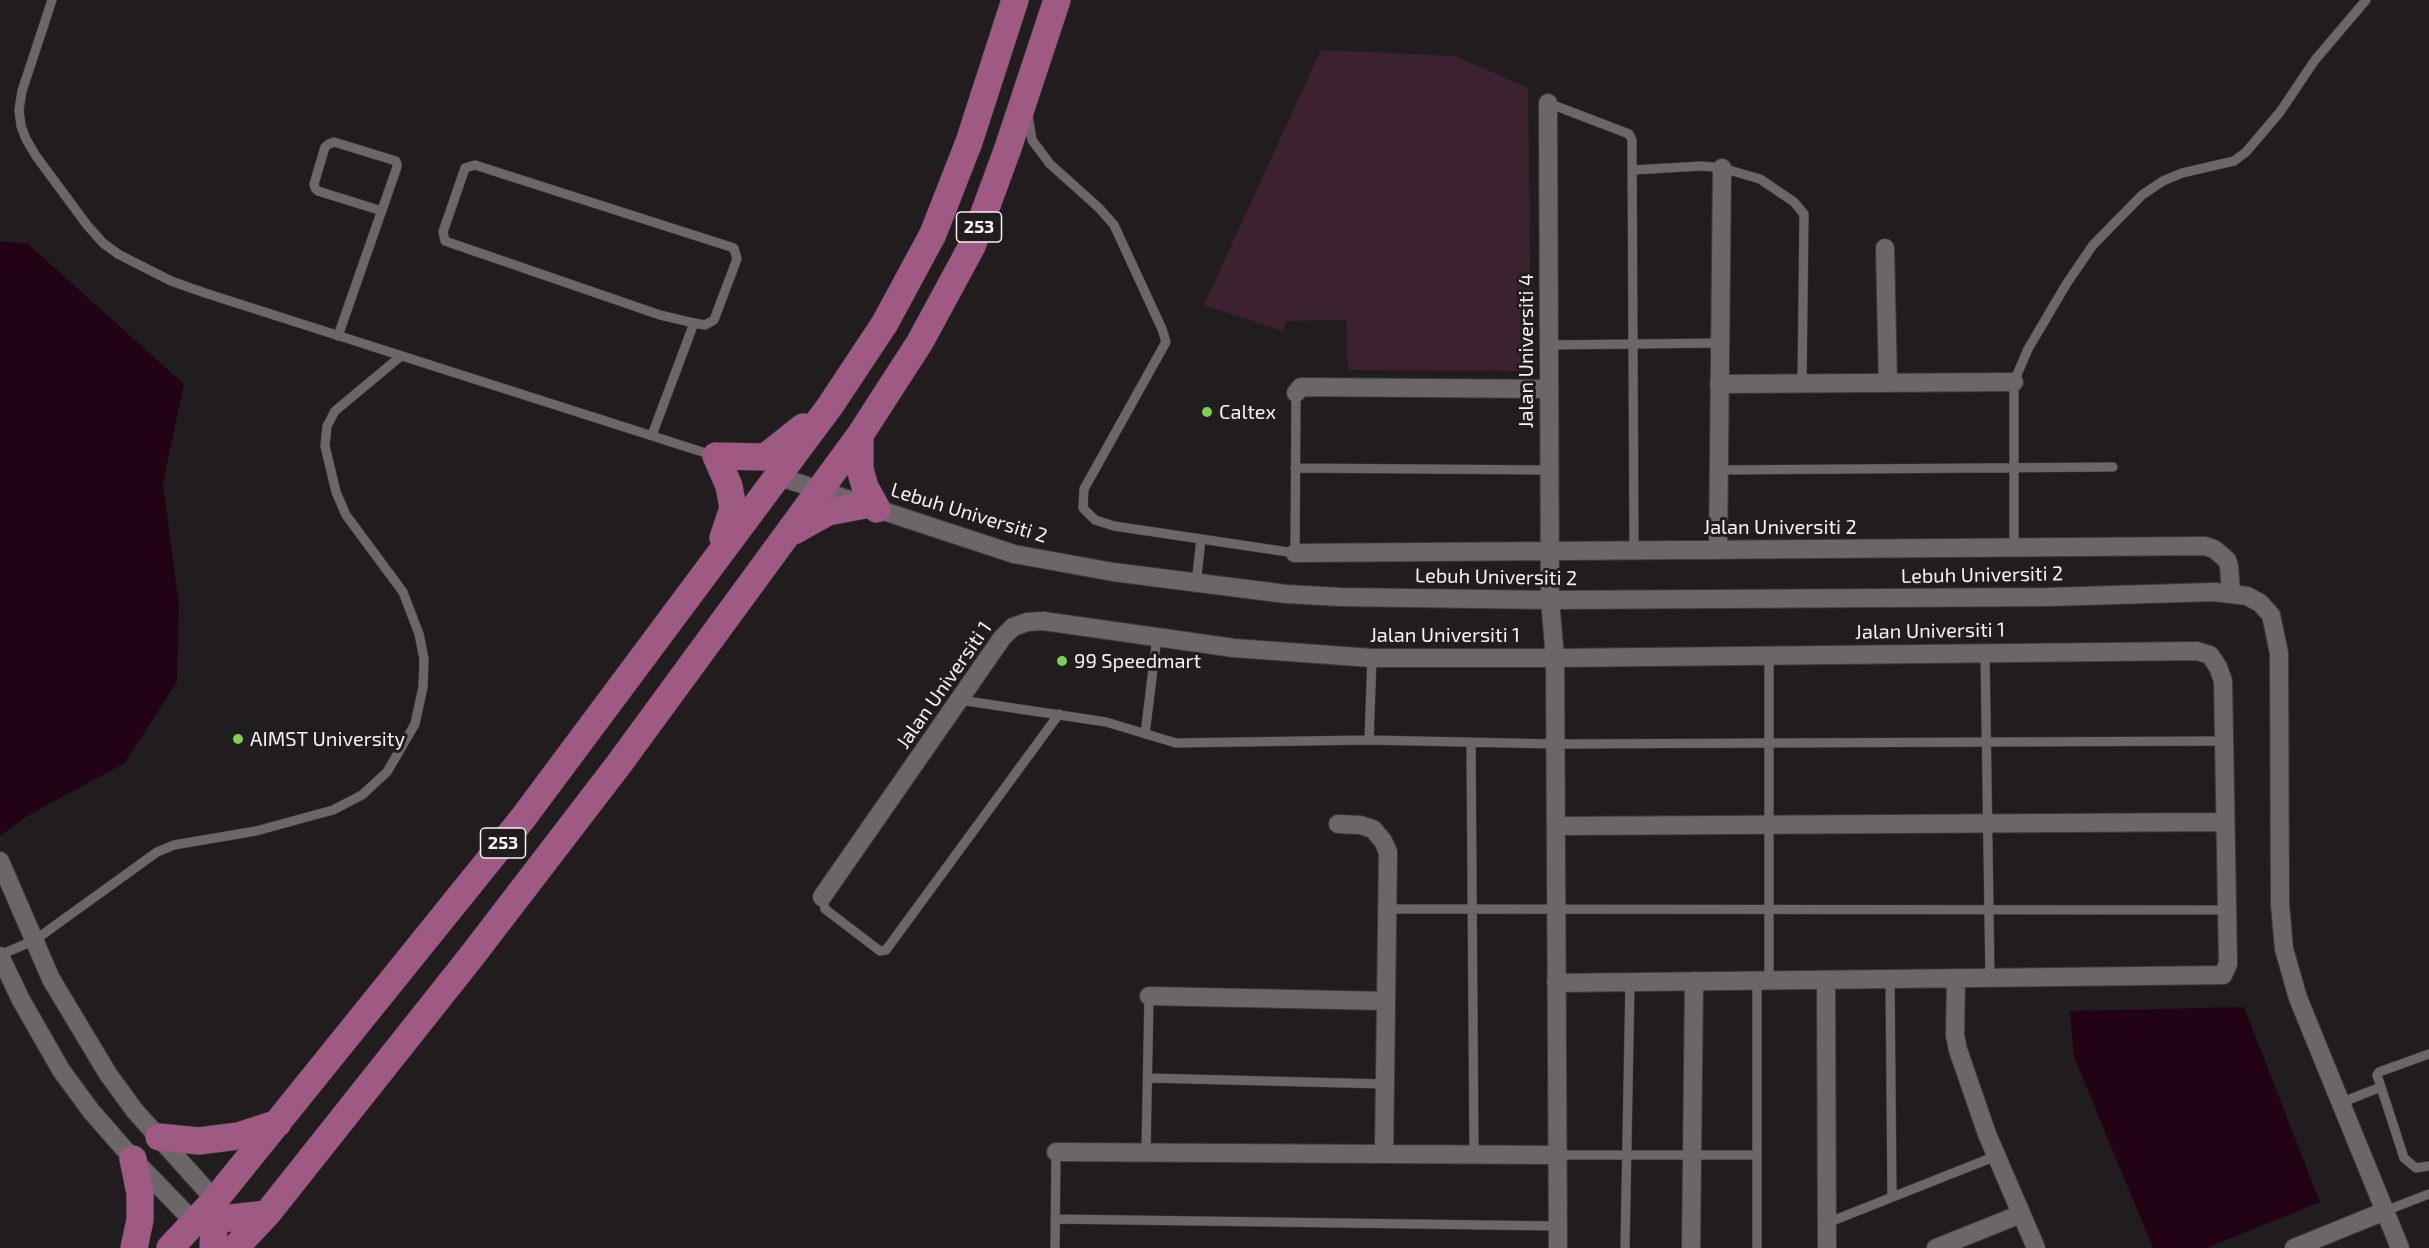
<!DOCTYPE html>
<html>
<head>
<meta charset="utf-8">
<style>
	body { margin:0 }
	canvas { display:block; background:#211d1f }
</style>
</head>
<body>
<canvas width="2429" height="1248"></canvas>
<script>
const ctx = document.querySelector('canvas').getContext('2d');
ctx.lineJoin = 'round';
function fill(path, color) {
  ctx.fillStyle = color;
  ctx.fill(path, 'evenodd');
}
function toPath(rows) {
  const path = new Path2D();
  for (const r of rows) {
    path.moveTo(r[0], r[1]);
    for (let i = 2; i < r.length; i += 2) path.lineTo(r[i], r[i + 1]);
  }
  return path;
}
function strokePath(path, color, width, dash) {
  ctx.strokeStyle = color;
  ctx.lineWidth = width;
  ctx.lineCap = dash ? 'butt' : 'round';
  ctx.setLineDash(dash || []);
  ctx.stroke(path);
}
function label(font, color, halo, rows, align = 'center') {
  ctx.font = font + ' "Exo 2",sans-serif';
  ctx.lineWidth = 6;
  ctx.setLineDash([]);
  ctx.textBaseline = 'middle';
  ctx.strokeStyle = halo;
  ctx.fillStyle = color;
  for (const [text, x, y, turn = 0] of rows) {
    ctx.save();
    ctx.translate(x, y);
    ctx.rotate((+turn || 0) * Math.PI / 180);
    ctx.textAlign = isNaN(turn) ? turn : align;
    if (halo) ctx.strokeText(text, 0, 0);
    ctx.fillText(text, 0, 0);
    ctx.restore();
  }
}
const green = toPath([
	[1321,50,1455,56,1528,88,1531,361,1519,371,1348,370,1346,320,1286,321,1283,331,1204,305]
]);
const water = toPath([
	[0,241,28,244,184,384,163,483,179,605,177,682,125,763,27,816,0,836],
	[2244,1007,2320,1202,2207,1248,2153,1248,2074,1057,2070,1011]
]);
const service = toPath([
	[52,0,22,91,19,110,21,126,26,139,36,156,87,225,103,243,118,254,171,281,205,293,715,456],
	[1548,103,1629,134,1632,140,1634,550],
	[1028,115,1032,140,1050,164,1099,208,1114,225,1162,329,1166,342,1084,489,1083,508,1095,520,1114,526,1295,553,1296,393],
	[1633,170,1702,166,1722,168,1760,179,1794,202,1804,214,1802,384],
	[338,336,397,167,397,164,396,161,334,142,329,144,325,147,314,184,315,188,318,191,382,211],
	[1549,345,1720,343],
	[652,435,694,323,660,315,445,241,443,232,465,168,475,165,734,248,737,259,714,320,705,325,694,323],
	[1295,468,1549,470],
	[1719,470,2113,467],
	[2014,547,2014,382,2028,349,2067,283,2093,245,2142,195,2163,181,2182,173,2234,161,2246,152,2280,112,2315,60,2366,0],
	[1196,584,1201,539],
	[1985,653,1990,978],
	[960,700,1106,722,1176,743,1369,740,1555,744,2224,741],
	[1145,734,1157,637],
	[1369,740,1372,658],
	[1471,742,1474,1155],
	[822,897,825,909,880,951,886,950,1059,714],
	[1387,909,2227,910],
	[0,955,35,940,157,852,174,845,256,831,333,810,362,795,387,772,415,724,423,687,424,659,419,634,403,592,346,515,336,492,325,446,327,426,335,411,401,356],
	[1890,979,1892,1197],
	[1769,980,1769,656],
	[1148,1078,1385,1084],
	[2381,1087,2404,1158,2416,1168,2429,1166],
	[2340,1103,2381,1087,2377,1075,2379,1072,2429,1054],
	[1146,1152,1149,996],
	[1557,1155,1757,1155],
	[2385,1211,2429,1194],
	[1055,1219,1558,1226],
	[1827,1223,1996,1156],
	[1055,1248,1056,1152],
	[1625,1248,1630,982],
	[1757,1248,1757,981]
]);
const minor = toPath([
	[1548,103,1550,600,1555,658,1558,1248],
	[1885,248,1888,383],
	[1719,384,2014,382],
	[1296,393,1301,387,1549,389],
	[777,476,1014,554,1113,572,1286,594,1341,597,1550,600,2048,597,2214,592,2247,596,2260,603,2271,615,2279,653,2280,904,2284,949,2298,998,2400,1248],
	[1718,550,1722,168],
	[1295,553,2205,546,2214,549,2227,560,2229,566,2231,593],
	[1338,824,1360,825,1373,829,1383,841,1388,852,1384,1154],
	[1556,826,2225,822],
	[0,861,51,979,108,1074,135,1111,215,1200],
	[822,897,1002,638,1013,627,1027,622,1043,621,1234,648,1372,658,1555,658,2197,651,2210,655,2218,667,2223,681,2228,964,2223,975,1556,983],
	[0,956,21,1000,61,1070,91,1111,133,1159,194,1222],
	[1956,978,1955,1035,1958,1050,1987,1134,2036,1248],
	[1826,980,1827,1248],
	[1149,996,1386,1001],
	[1056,1152,1557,1155],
	[1691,1248,1694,981],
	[1936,1248,2021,1214],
	[2294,1248,2385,1211]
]);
const primary = toPath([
	[860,435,860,469,865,487,877,509],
	[794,531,828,512,865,505],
	[723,538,733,508,729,486,716,456,765,457,803,427],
	[159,1137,199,1141,238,1136,278,1123],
	[133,1159,140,1193,140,1220,134,1248],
	[194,1222,267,1214],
	[170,1248,215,1200,523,818,830,406,885,323,933,234,969,142,1015,0],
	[213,1248,215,1201],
	[235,1248,267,1214,471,957,619,764,860,435,920,342,972,246,1008,148,1057,0]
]);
const markers = [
	[1207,412,6,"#7fd052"],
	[1062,661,6,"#7fd052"],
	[238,739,6,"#7fd052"]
];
const shields = [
	[979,227,45],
	[503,843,45]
];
const shieldNames = [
	["253",979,227],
	["253",503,843]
];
const streetNames = [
	["Jalan Universiti 4",1526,351,-90],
	["Lebuh Universiti 2",969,513,17],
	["Jalan Universiti 2",1780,527],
	["Lebuh Universiti 2",1982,575,-1],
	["Lebuh Universiti 2",1496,577,1],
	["Jalan Universiti 1",1930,631,-1],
	["Jalan Universiti 1",1445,635],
	["Jalan Universiti 1",944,685,-55]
];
const poiNames = [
	["Caltex",1219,412],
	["99 Speedmart",1074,661],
	["AIMST University",250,739]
];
fill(green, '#3c2130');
fill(water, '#210315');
strokePath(service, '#3e3b3c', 10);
strokePath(minor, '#3e3b3c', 20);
strokePath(primary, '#3e3b3c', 28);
strokePath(service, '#6c6669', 9);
strokePath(minor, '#6c6669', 18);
strokePath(primary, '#9f5a83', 27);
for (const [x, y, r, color] of markers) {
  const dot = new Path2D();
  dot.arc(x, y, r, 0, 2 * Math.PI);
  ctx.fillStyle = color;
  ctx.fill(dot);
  strokePath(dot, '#211d1f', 2);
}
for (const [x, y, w] of shields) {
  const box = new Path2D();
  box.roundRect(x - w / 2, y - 15, w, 30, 4.5);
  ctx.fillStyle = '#211d1f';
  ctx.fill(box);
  strokePath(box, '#f5f2f3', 1.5);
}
label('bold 18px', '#f5f2f3', null, shieldNames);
label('20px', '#f5f2f3', '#211d1f', streetNames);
label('20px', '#f5f2f3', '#211d1f', poiNames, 'left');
</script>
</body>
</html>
